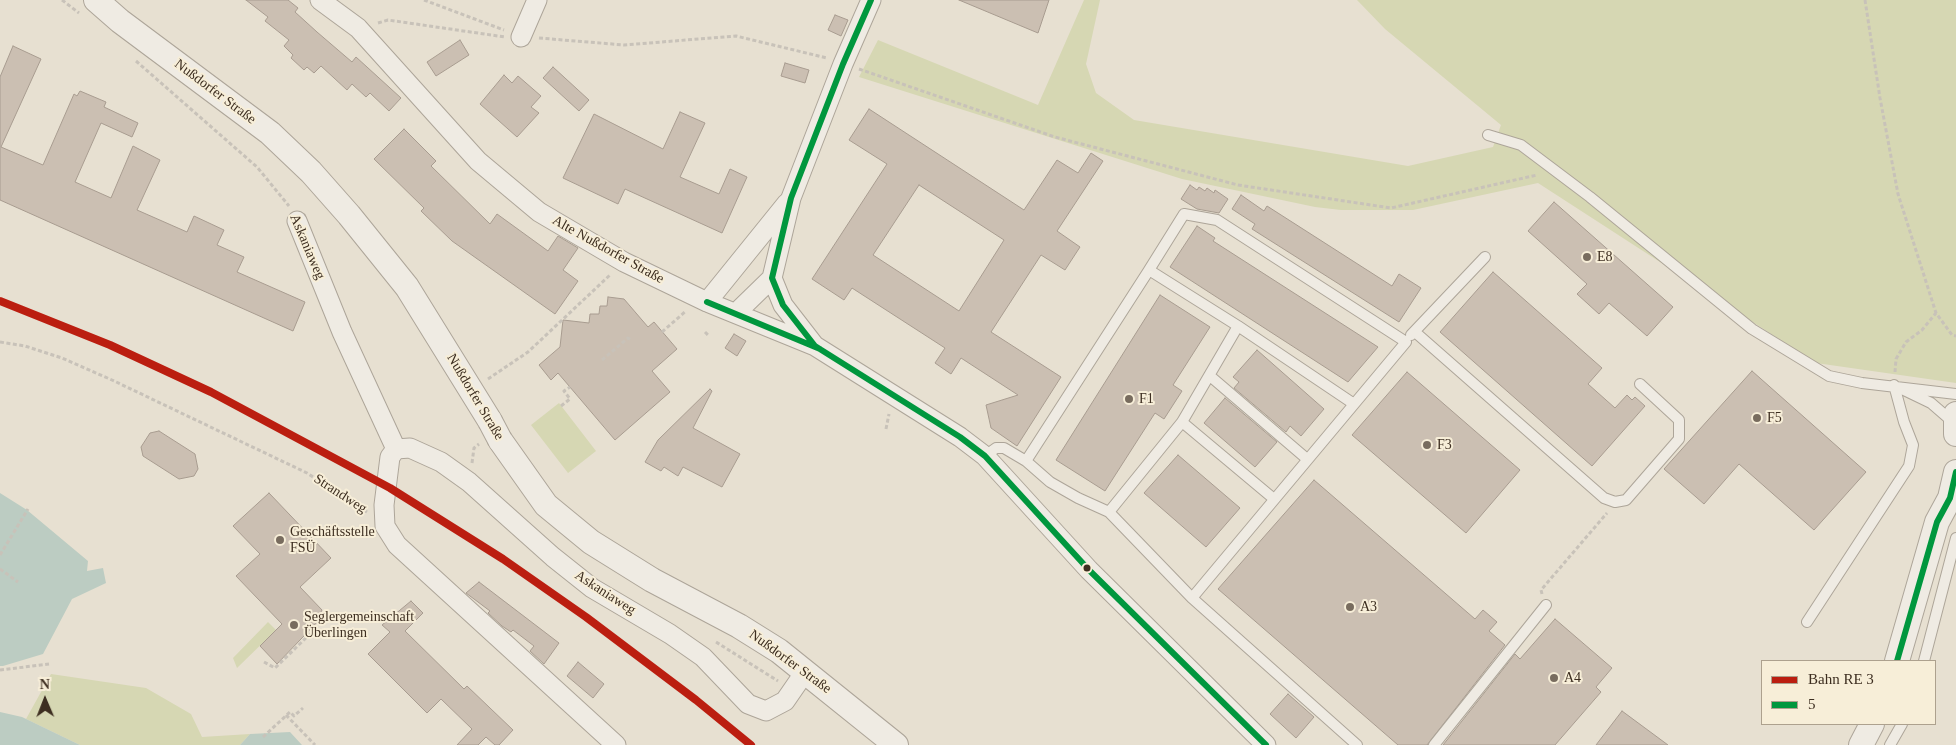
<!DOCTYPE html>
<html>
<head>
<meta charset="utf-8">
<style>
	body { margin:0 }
	#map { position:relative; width:1956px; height:745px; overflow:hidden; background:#e7e0d1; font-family:Georgia,serif }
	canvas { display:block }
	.legend { position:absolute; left:1761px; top:660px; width:175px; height:65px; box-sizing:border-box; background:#f7eed8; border:1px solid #ada18e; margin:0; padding:6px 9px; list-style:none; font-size:15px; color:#3d2e20 }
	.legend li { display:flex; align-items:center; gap:10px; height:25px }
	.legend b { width:25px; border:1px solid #ada18e }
	.north { position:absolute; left:20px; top:675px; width:50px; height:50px; -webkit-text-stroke:4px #f7eed8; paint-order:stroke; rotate:359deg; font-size:14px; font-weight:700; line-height:20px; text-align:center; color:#3d2e20 }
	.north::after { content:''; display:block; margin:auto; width:18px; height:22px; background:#3d2e20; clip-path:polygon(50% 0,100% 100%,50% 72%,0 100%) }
</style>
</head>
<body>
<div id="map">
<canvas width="1956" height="745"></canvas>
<ul class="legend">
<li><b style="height:6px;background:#bb1e10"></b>Bahn RE 3</li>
<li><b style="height:6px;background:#00973e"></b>5</li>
</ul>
<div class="north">N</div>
</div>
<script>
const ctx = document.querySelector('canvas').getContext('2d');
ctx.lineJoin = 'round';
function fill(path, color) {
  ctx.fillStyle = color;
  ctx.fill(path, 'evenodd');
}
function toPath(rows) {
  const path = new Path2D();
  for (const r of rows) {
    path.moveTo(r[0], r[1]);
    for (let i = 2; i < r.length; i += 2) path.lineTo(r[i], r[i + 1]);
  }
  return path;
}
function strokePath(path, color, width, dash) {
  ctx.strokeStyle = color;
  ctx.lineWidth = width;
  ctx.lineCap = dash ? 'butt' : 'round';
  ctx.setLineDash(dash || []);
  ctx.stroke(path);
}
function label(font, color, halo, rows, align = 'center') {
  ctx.font = font + ' Georgia,serif';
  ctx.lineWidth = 4;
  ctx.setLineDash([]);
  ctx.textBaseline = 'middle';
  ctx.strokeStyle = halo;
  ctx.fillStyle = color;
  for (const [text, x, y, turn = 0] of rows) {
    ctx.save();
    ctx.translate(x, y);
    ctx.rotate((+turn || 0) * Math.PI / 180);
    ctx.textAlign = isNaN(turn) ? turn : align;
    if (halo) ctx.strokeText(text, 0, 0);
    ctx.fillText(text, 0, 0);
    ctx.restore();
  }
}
const green = toPath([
	[1084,0,1100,0,1086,64,1096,93,1134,120,1408,166,1493,147,1501,125,1385,29,1357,0,1956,0,1956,383,1816,363,1538,183,1413,210,1341,210,1315,207,1182,179,859,77,878,40,1038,105],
	[559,403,596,451,568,473,531,425],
	[268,622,276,630,237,668,233,658],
	[51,674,146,688,191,714,202,737,250,734,240,745,80,745,26,719]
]);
const water = toPath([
	[0,493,27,510,88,561,87,571,103,568,106,583,72,599,43,654,3,666,0,666],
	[0,712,22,717,80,745,0,745],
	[290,732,302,745,240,745,250,734]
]);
const building = toPath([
	[246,0,288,0,298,8,295,12,317,32,352,62,356,57,401,98,389,111,370,93,366,97,352,84,347,90,321,66,314,73,307,67,304,70,291,58,293,55,284,46,289,40,265,21,268,17,246,0],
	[959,0,1049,0,1038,33,959,0],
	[835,15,848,20,841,36,828,30,835,15],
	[460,40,469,55,436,76,427,62,460,40],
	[13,46,41,59,1,147,43,165,74,94,77,96,80,91,106,102,104,107,138,123,132,137,101,123,75,182,111,198,133,146,160,160,137,210,187,232,194,216,224,230,217,245,244,257,237,272,305,302,293,331,0,200,0,77,13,46],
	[785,63,809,70,805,83,781,76,785,63],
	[553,67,589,100,579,111,543,78,553,67],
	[504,75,512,83,518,76,541,96,531,107,539,113,517,137,480,104,504,75],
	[869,109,1024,210,1057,160,1078,173,1091,153,1103,161,1057,231,1080,247,1065,270,1041,255,991,332,1061,377,1017,446,991,428,986,405,1018,395,961,358,951,374,935,363,945,348,852,288,844,300,812,279,887,164,849,140,869,109],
	[919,185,1004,240,959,311,873,255,919,185],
	[680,112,705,123,680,177,719,194,730,169,747,177,722,233,625,189,618,204,563,178,594,114,663,149,680,112],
	[404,129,436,161,431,166,490,224,497,214,548,251,558,236,578,248,563,270,578,281,555,314,452,241,421,211,424,208,374,159,404,129],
	[1190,185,1197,190,1199,187,1205,191,1207,188,1214,193,1215,190,1228,199,1219,213,1197,209,1181,199,1190,185],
	[1241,195,1264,211,1267,206,1392,286,1399,274,1421,288,1399,322,1252,229,1255,224,1232,209,1241,195],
	[1554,202,1673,307,1647,336,1609,303,1599,314,1577,294,1587,284,1528,231,1554,202],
	[1197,226,1215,238,1213,241,1378,347,1348,382,1170,267,1197,226],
	[1493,272,1602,368,1588,384,1615,408,1627,395,1632,400,1635,397,1645,406,1592,466,1440,332,1493,272],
	[1160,295,1210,327,1173,385,1182,391,1164,419,1155,413,1105,491,1056,460,1160,295],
	[608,297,624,299,648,327,654,322,677,349,652,371,670,392,615,440,558,373,551,380,539,365,560,347,563,320,589,323,590,314,599,314,600,306,607,306,608,297],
	[734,334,746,341,737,356,725,348,734,334],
	[1257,350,1324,409,1301,436,1290,426,1286,432,1234,388,1239,382,1233,377,1257,350],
	[1752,371,1866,472,1814,530,1739,464,1704,504,1664,469,1752,371],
	[1407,372,1520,470,1466,533,1352,435,1407,372],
	[710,389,712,391,693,428,740,454,722,487,683,467,678,476,664,467,661,471,645,462,658,440,710,389],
	[1225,398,1277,442,1255,467,1204,423,1225,398],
	[159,431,195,454,198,469,194,476,179,479,143,456,141,447,150,433,159,431],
	[1178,455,1240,508,1206,547,1144,493,1178,455],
	[1314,480,1475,619,1483,610,1497,622,1489,631,1505,645,1427,745,1398,745,1218,589,1314,480],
	[269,493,331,558,300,587,322,610,321,612,324,615,277,664,260,646,282,624,236,576,260,554,233,526,269,493],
	[479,582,559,643,544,664,530,651,534,646,513,630,511,632,502,626,488,613,490,611,466,593,479,582],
	[411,601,423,613,405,631,464,689,467,686,513,730,499,745,495,745,486,737,478,745,457,745,472,729,441,699,427,713,368,654,390,632,382,625,411,601],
	[1555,619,1612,668,1596,687,1601,692,1555,745,1443,745,1515,654,1520,659,1555,619],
	[578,662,604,684,593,698,567,676,578,662],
	[1288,694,1314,717,1296,738,1270,714,1288,694],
	[1622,711,1668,745,1596,745,1622,711]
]);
const path = toPath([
	[62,0,79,13],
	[424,0,504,30],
	[1865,0,1880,98,1898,194,1936,313,1952,335,1956,336],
	[378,23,388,20,505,37],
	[539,38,624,45,736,36,827,58],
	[136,61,257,167,289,206],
	[859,69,1055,137,1238,185,1391,208,1537,175],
	[662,332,686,311],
	[705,332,708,335],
	[0,342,25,346,62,358,112,380,307,473,367,512],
	[602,360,628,338,631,340],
	[1895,372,1896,359,1906,342,1922,330,1936,313],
	[488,379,528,352,610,275],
	[561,406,570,399,564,391,570,387],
	[886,429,889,414],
	[472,463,474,448,479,444],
	[0,555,28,509],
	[0,569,18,582],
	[1542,594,1541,590,1607,513],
	[716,642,778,681],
	[264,662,275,668,309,635,305,630],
	[0,670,49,664],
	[286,715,315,745],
	[263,737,290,712,294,716,303,708]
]);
const service = toPath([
	[1488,135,1521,145,1590,197,1752,329,1829,376,1862,383,1956,394],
	[1149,270,1184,214,1217,220,1406,342,1192,598],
	[1238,326,1354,404],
	[1415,332,1604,498,1615,502,1626,500,1679,439,1679,420,1640,384],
	[1411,335,1485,257],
	[1210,376,1307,459],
	[1902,389,1931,403,1954,423],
	[1182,422,1274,499],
	[985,456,996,448,1004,448,1026,461,1050,482,1078,498,1109,512,1192,598,1357,745],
	[1026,461,1149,270,1238,326,1182,422,1109,512],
	[1807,622,1909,466,1913,445,1904,422,1894,385],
	[1924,661,1956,538],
	[1434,745,1546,605],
	[1890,745,1902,724]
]);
const minor = toPath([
	[320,0,358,28,478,161,539,212,624,262,707,302,815,346,960,437,985,456,1089,570,1266,745],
	[521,37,537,0],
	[297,221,342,332,396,449],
	[707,302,787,203],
	[736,313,772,278],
	[814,345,783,305,772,278,791,198,843,64,871,0],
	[616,745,397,545,385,526,384,505,390,457,396,449,410,448,441,462,469,482,553,557,592,588,670,634,703,657,748,704,766,711,785,701,805,672]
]);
const tertiary = toPath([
	[96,0,120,21,270,133,311,172,349,215,407,287,490,421],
	[1956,414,1956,434],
	[500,440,546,505,591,542,652,580,739,626,779,651,896,745],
	[1897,661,1937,522,1950,498,1956,472],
	[1861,745,1872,724]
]);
const tertiaryBridge = toPath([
	[490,421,500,440]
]);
const bus1 = toPath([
	[871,0,843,64,791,198,772,278,783,305,815,346,960,437,985,456,1089,570,1266,745],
	[707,302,820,349],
	[1897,661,1937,522,1950,498,1956,472]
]);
const rail1 = toPath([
	[0,301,110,345,211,392,390,488,503,559,586,617,696,700,751,745]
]);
const markers = [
	[1587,257,5,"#786c5e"],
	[1129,399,5,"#786c5e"],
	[1757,418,5,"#786c5e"],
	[1427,445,5,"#786c5e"],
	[280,540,5,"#786c5e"],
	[1087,568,4.5,"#3d2e20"],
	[1350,607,5,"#786c5e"],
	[294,625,5,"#786c5e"],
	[1554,678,5,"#786c5e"]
];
const streetNames = [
	["Nußdorfer Straße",215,92,37],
	["Askaniaweg",307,247,67],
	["Alte Nußdorfer Straße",608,250,29],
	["Nußdorfer Straße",475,397,59],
	["Strandweg",340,494,33],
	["Askaniaweg",605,593,33],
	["Nußdorfer Straße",790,662,36]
];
const poiNames = [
	["E8",1597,257],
	["F1",1139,399],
	["F5",1767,418],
	["F3",1437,445],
	["Geschäftsstelle",290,532],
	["FSÜ",290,548],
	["A3",1360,607],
	["Seglergemeinschaft",304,617],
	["Überlingen",304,633],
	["A4",1564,678]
];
fill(green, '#d6d7b3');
fill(water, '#bcccc2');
fill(building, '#cbbfb2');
strokePath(building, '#a89c90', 1);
strokePath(service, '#ada599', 12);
strokePath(minor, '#ada599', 21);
strokePath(tertiary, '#ada599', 26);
strokePath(path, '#c8c2b9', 3, [4, 2.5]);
strokePath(service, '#efebe3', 10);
strokePath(minor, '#efebe3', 19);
strokePath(tertiary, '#efebe3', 24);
strokePath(tertiaryBridge, '#ada599', 26, []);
strokePath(tertiaryBridge, '#efebe3', 24);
strokePath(bus1, '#00973e', 6);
strokePath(rail1, '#bb1e10', 8);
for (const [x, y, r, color] of markers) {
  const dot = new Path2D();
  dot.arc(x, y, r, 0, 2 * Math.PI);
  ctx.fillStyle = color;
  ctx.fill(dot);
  strokePath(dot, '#f7eed8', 2);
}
label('14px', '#3d2e20', '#f7eed8', streetNames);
label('14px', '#3d2e20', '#f7eed8', poiNames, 'left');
</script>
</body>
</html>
